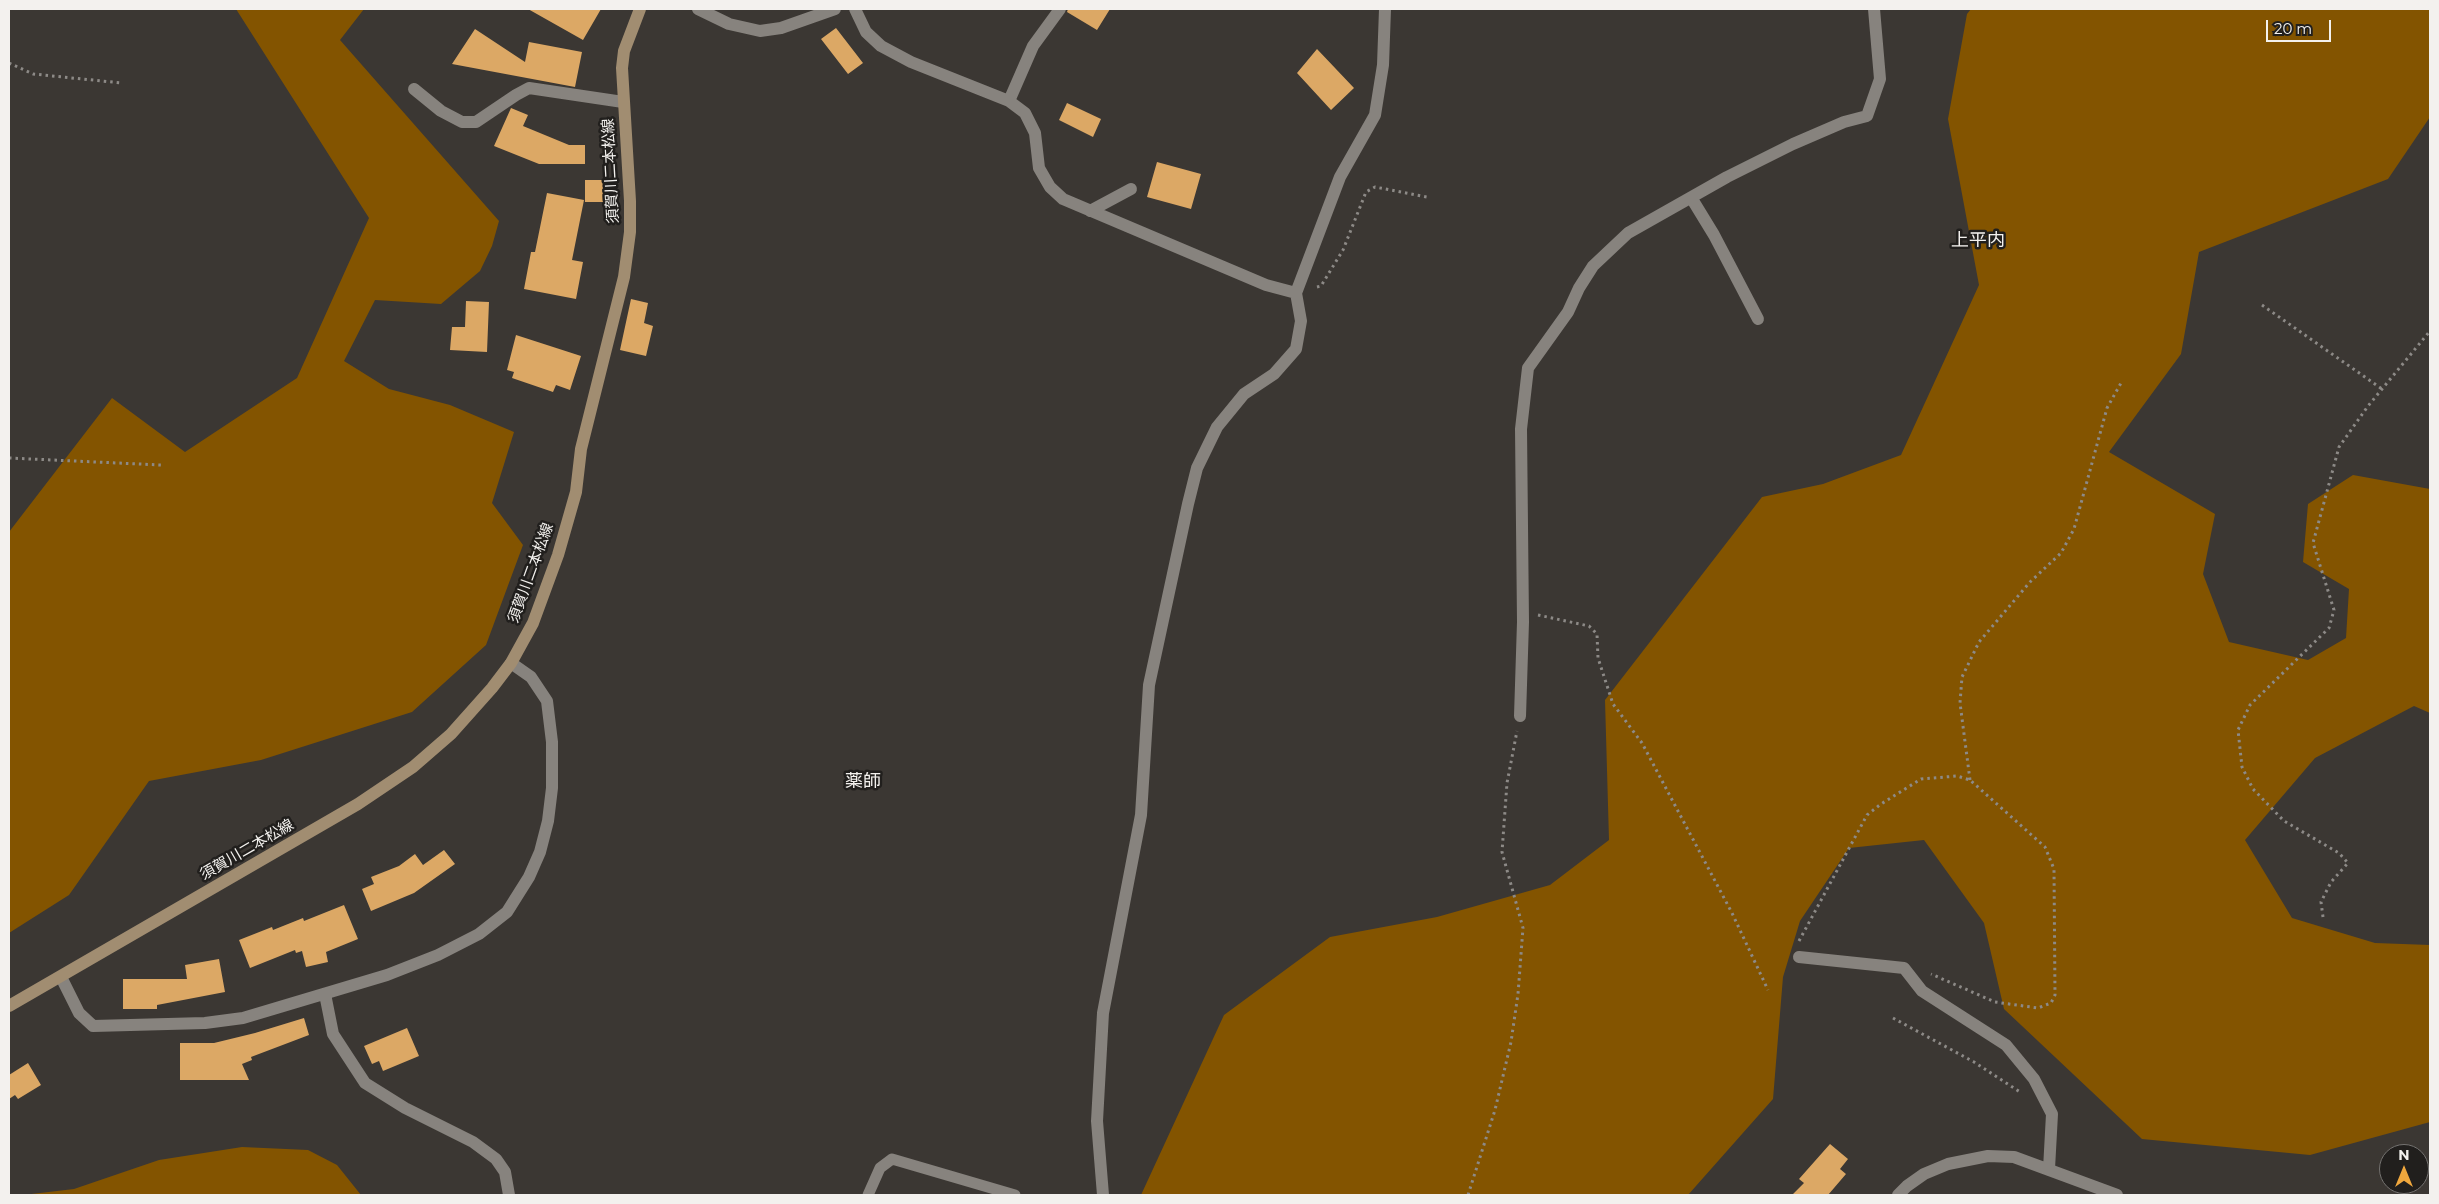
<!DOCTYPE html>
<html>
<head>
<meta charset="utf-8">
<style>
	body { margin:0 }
	#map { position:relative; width:2439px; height:1204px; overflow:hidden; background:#3b3733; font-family:Montserrat,sans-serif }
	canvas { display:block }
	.frame { position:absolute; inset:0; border:10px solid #f3f1ee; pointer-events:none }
	.north { position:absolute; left:2379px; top:1144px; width:50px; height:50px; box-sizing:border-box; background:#211f1d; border:1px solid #757371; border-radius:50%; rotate:0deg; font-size:14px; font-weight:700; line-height:20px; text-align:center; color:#f3f1ee }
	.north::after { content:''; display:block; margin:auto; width:18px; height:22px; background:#efa73d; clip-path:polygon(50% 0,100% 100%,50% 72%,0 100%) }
	.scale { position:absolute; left:2266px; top:20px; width:65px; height:22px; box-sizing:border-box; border:2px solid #f3f1ee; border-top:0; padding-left:6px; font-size:15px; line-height:18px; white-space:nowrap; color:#f3f1ee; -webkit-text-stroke:4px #211f1d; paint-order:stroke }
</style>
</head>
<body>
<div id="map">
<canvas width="2439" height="1204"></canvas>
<div class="frame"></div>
<div class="north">N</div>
<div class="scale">20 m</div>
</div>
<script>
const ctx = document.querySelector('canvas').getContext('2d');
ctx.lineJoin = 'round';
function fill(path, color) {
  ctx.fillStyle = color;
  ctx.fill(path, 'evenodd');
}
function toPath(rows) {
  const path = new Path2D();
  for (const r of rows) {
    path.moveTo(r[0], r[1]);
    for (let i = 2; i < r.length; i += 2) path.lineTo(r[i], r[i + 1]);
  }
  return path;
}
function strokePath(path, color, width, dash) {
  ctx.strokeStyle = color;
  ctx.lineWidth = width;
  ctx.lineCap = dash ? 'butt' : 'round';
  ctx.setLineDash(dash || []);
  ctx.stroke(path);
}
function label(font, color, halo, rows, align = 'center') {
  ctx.font = font + ' Montserrat,"Noto Sans JP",sans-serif';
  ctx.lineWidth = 5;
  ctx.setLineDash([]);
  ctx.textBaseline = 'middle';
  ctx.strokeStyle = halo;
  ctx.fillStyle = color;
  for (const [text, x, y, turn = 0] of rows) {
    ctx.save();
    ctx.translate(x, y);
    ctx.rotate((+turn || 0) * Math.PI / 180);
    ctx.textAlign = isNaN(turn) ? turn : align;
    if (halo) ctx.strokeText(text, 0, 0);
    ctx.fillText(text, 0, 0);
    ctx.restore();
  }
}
const forest = toPath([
	[236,9,364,9,340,40,499,221,492,246,480,271,441,304,375,300,344,361,389,389,450,405,514,432,492,503,523,545,486,645,412,712,261,760,149,781,69,895,9,933,9,532,112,398,185,452,297,378,369,218],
	[1971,9,2430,9,2430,117,2388,179,2199,252,2181,354,2109,452,2215,514,2203,574,2229,642,2308,660,2346,638,2349,589,2303,562,2308,504,2353,475,2430,489,2430,713,2414,706,2315,758,2245,840,2292,918,2375,943,2430,945,2430,1122,2310,1155,2142,1139,2004,1009,1984,923,1924,840,1849,848,1800,921,1783,977,1773,1099,1688,1195,1141,1195,1224,1015,1330,937,1437,917,1550,885,1609,840,1605,700,1762,497,1823,484,1901,455,1979,285,1948,119,1967,14],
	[242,1147,308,1150,337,1165,361,1195,23,1195,74,1189,159,1160]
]);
const building = toPath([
	[528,9,601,9,583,40],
	[1068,9,1110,9,1097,30,1067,12],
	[836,28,863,63,848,74,821,39],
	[475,29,525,62,529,42,582,52,575,87,452,64],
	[1317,49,1354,88,1331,110,1297,73],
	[1067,103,1101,119,1093,137,1059,120],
	[511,108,528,115,523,126,569,145,585,145,585,164,539,164,494,146],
	[1157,162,1201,174,1191,209,1147,197],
	[585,180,610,180,610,202,585,202],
	[547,193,584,200,572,260,583,262,576,299,524,289,531,252,535,252],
	[631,299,648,303,644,323,653,326,646,356,620,350],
	[466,301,489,302,487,352,450,350,452,327,465,327],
	[516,335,581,356,570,390,556,385,553,392,512,378,514,372,507,370],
	[444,850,455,864,414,893,371,911,362,889,374,884,371,877,399,866,415,854,423,865],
	[344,905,358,939,326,952,328,962,306,967,302,951,296,953,295,950,250,968,239,940,272,927,273,930,303,918,304,921],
	[219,959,225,992,157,1005,157,1009,123,1009,123,979,187,979,185,965],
	[304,1018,309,1035,251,1057,252,1060,242,1064,249,1080,180,1080,180,1043,214,1043,255,1033],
	[407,1028,419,1056,383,1071,379,1061,372,1064,364,1046],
	[28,1063,41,1085,18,1099,15,1095,9,1099,9,1075],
	[1830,1144,1848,1159,1840,1169,1846,1174,1828,1195,1792,1195,1804,1183,1799,1179]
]);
const path = toPath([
	[9,63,33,74,122,83],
	[1317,287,1321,286,1343,250,1366,192,1375,187,1427,197],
	[2262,305,2382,389],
	[9,458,161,465],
	[1538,615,1589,626,1597,634,1598,658,1613,704,1642,743,1732,913,1768,990],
	[1970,780,1960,703,1962,677,1979,642,2030,582,2061,553,2074,529,2107,408,2121,383],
	[2323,917,2321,902,2331,882,2348,863,2339,853,2284,821,2253,789,2242,767,2238,730,2250,705,2329,628,2334,610,2313,543,2339,447,2368,406,2430,331],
	[1799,941,1867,815,1881,804,1921,779,1957,776,1970,780,2045,847,2054,869,2055,995,2051,1003,2038,1008,1995,1002,1931,974],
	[1893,1018,1974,1062,2020,1092],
	[1468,1195,1495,1110,1511,1042,1518,994,1523,928,1502,852,1507,783,1517,731]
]);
const service = toPath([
	[868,1195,880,1168,892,1159,1015,1195]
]);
const minor = toPath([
	[698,9,729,24,760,31,781,28,835,9],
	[855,9,866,32,881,46,911,62,1009,101,1033,46,1060,9],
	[414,89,441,111,462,122,476,122,516,95,529,88,623,102],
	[1009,101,1025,113,1035,133,1039,168,1050,187,1063,199,1266,285,1296,293,1340,177,1375,115,1383,65,1385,9],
	[1692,199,1714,235,1758,319],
	[1090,211,1131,189],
	[1520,716,1523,622,1521,429,1528,368,1568,312,1579,288,1593,266,1628,233,1727,177,1793,144,1844,122,1867,116,1880,79,1874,9],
	[1799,957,1904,968,1922,991,2006,1045,2034,1079,2052,1114,2049,1169],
	[61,977,79,1013,93,1026,205,1023,243,1018,387,975,438,955,479,934,507,912,529,877,540,852,548,821,552,788,552,742,547,701,531,677,511,663],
	[325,994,333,1034,365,1083,405,1108,473,1142,496,1159,505,1172,509,1195],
	[1103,1195,1097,1121,1103,1013,1141,815,1149,685,1188,504,1197,468,1217,427,1244,394,1274,374,1296,349,1301,321,1296,293],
	[1898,1195,1907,1186,1924,1174,1948,1164,1988,1156,2014,1157,2117,1195]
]);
const secondary = toPath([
	[9,1006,358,804,413,767,451,734,492,688,511,663,533,623,558,555,576,492,581,449,624,277,630,232,630,201,622,68,624,51,640,9]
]);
const streetNames = [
	["須賀川二本松線",611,171,-93],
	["須賀川二本松線",531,573,-70],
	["須賀川二本松線",247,850,-30]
];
const quarterNames = [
	["上平内",1978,241],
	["薬師",863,782]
];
fill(forest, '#835400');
fill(building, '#dca865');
strokePath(path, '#8d8a87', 3, [2.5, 4]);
strokePath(service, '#87837e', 11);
strokePath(minor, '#87837e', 12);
strokePath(secondary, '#a18d71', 12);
label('15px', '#f3f1ee', '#211f1d', streetNames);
label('18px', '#f3f1ee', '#211f1d', quarterNames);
</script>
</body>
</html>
